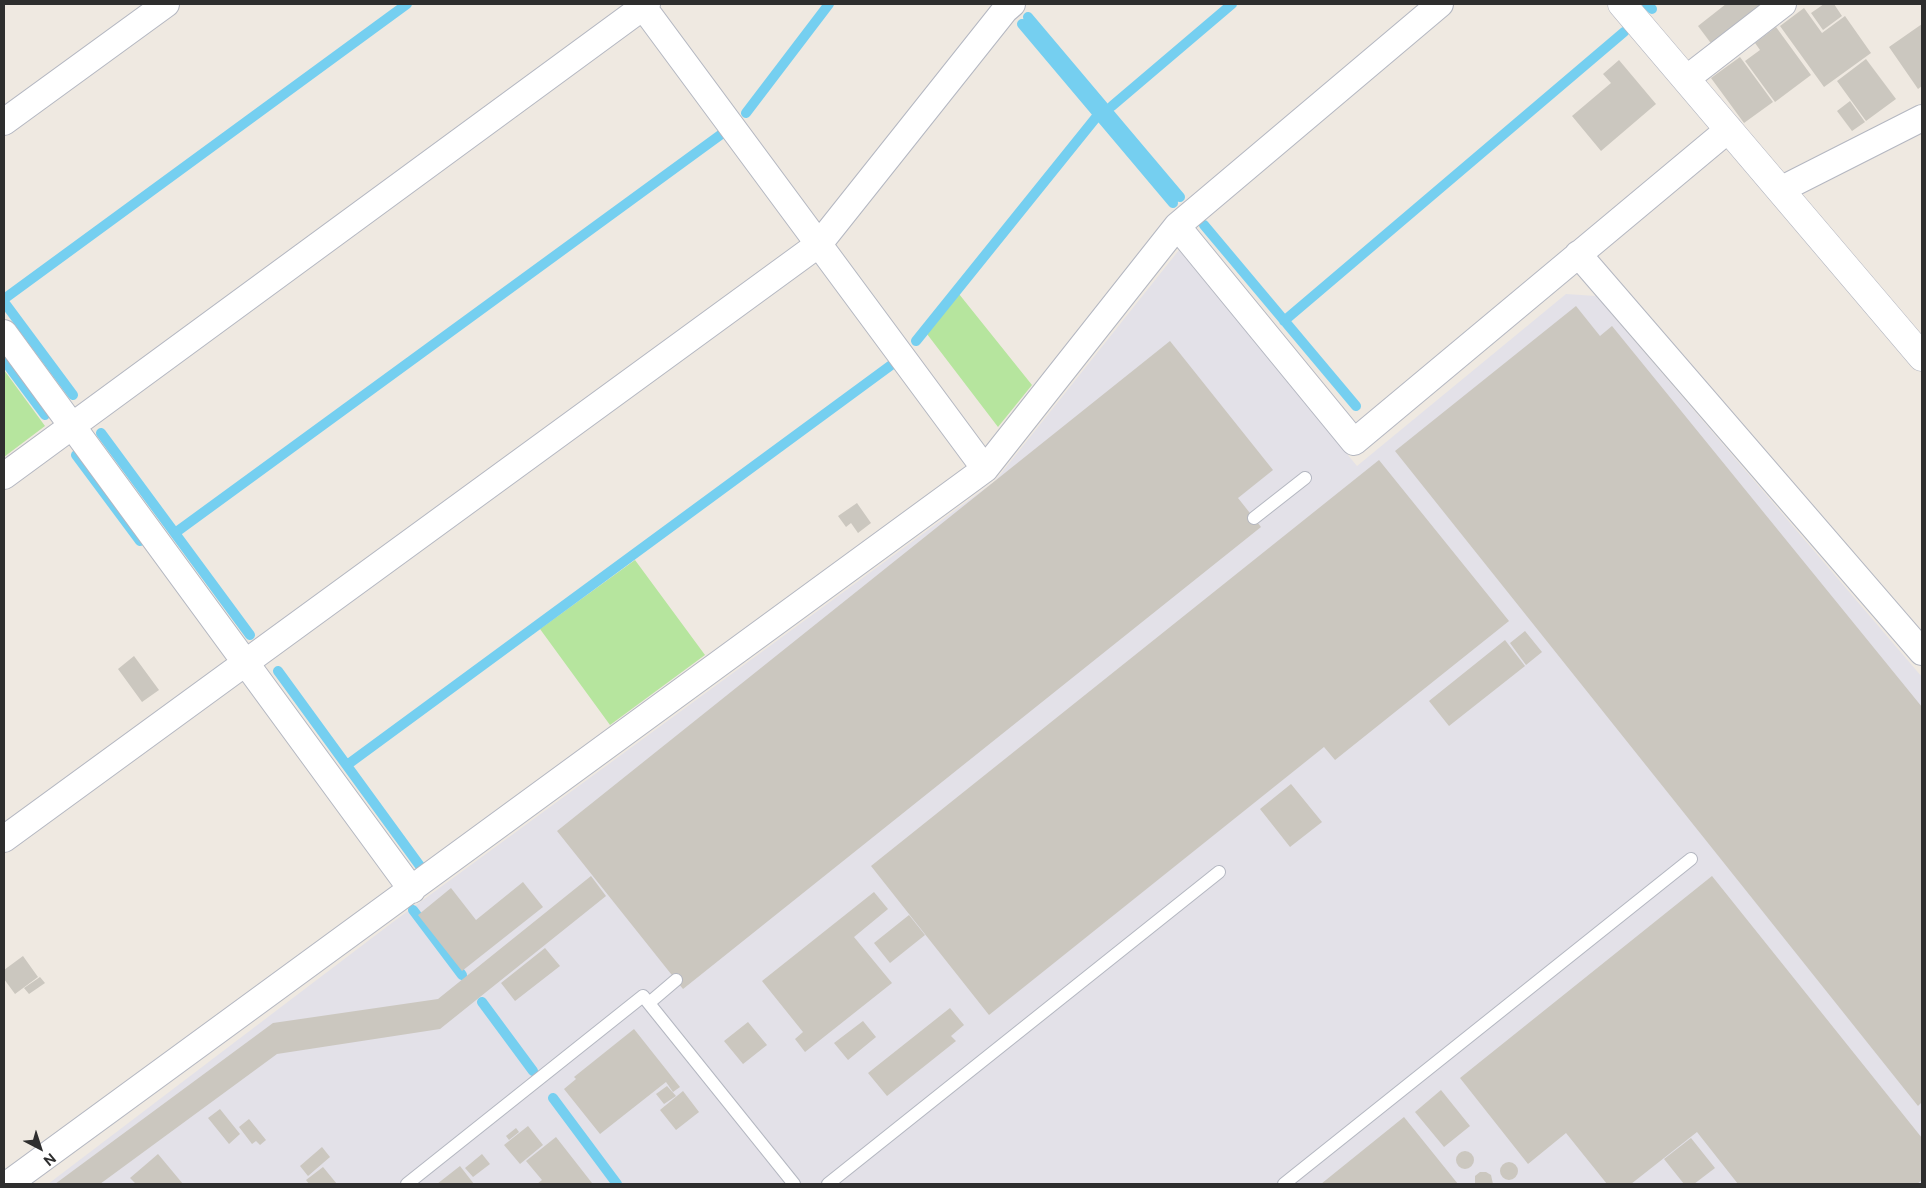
<!DOCTYPE html>
<html>
<head>
<meta charset="utf-8">
<style>
	body { margin:0 }
	#map { position:relative; width:1926px; height:1188px; overflow:hidden; background:#efe9e1; font-family:"Public Sans",sans-serif }
	canvas { display:block }
	.frame { position:absolute; inset:0; border:5px solid #2e2e2e; pointer-events:none }
	.north { position:absolute; left:15px; top:1123px; width:50px; height:50px; -webkit-text-stroke:4px #fff; paint-order:stroke; rotate:140deg; font-size:14px; font-weight:700; line-height:20px; text-align:center; color:#2e2e2e }
	.north::after { content:''; display:block; margin:auto; width:18px; height:22px; background:#2e2e2e; clip-path:polygon(50% 0,100% 100%,50% 72%,0 100%) }
</style>
</head>
<body>
<div id="map">
<canvas width="1926" height="1188"></canvas>
<div class="frame"></div>
<div class="north">N</div>
</div>
<script>
const ctx = document.querySelector('canvas').getContext('2d');
ctx.lineJoin = 'round';
function fill(path, color) {
  ctx.fillStyle = color;
  ctx.fill(path, 'evenodd');
}
function toPath(rows) {
  const path = new Path2D();
  for (const r of rows) {
    if (r.length === 3) {
      path.moveTo(r[0] + r[2], r[1]);
      path.arc(r[0], r[1], r[2], 0, 2 * Math.PI);
      continue;
    }
    path.moveTo(r[0], r[1]);
    for (let i = 2; i < r.length; i += 2) path.lineTo(r[i], r[i + 1]);
  }
  return path;
}
function strokePath(path, color, width, dash) {
  ctx.strokeStyle = color;
  ctx.lineWidth = width;
  ctx.lineCap = dash ? 'butt' : 'round';
  ctx.setLineDash(dash || []);
  ctx.stroke(path);
}
const industrial = toPath([
	[1179,250,1357,466,1566,294,1596,296,1922,677,1922,1184,48,1184,393,922,995,481]
]);
const green = toPath([
	[959,294,1032,385,998,427,927,334],
	[4,370,45,426,4,457],
	[635,560,705,655,610,725,540,629]
]);
const stream = toPath([
	[1647,4,1652,9],
	[1028,17,1180,197],
	[1022,24,1173,203],
	[1112,106,1232,4],
	[746,113,829,4],
	[1204,225,1356,406],
	[4,299,407,4],
	[4,302,73,395],
	[1284,321,1624,32],
	[916,341,1098,115],
	[4,360,45,415],
	[101,433,250,635],
	[76,455,140,541],
	[175,533,723,133],
	[278,671,420,866],
	[347,765,894,363],
	[413,910,462,975],
	[482,1002,533,1071],
	[553,1098,617,1184]
]);
const building = toPath([
	[1726,4,1760,4,1765,10,1713,46,1698,26],
	[1824,4,1834,4,1842,16,1823,30,1811,13],
	[1804,8,1822,33,1845,16,1871,53,1824,87,1780,26],
	[1922,24,1922,86,1918,89,1889,47],
	[1776,27,1811,75,1775,102,1745,61,1760,50,1755,43],
	[1740,57,1773,102,1744,123,1711,78],
	[1866,59,1896,99,1866,121,1837,81],
	[1619,60,1656,104,1601,151,1572,116,1611,83,1603,74],
	[1850,101,1865,122,1852,131,1837,111],
	[1576,306,1600,336,1612,326,1922,707,1922,1102,1918,1106,1395,451],
	[1170,341,1273,470,1238,498,1261,527,683,989,557,831],
	[1379,460,1509,621,1335,760,1324,747,989,1015,871,866],
	[857,503,871,523,858,533,851,523,846,527,838,516],
	[1525,631,1542,652,1526,665,1510,643],
	[1505,640,1525,666,1449,726,1429,701],
	[134,656,159,690,142,702,118,669],
	[1291,784,1322,822,1290,847,1260,809],
	[591,876,606,896,440,1029,277,1054,100,1184,55,1184,273,1023,438,999],
	[1712,876,1922,1138,1922,1180,1917,1184,1738,1184,1697,1132,1631,1184,1607,1184,1566,1133,1528,1164,1460,1078],
	[523,882,543,907,462,971,418,915,451,888,476,920],
	[874,892,888,909,854,937,892,983,805,1052,795,1039,803,1032,762,981],
	[909,915,925,935,890,963,874,943],
	[545,948,560,966,515,1001,501,983],
	[23,956,38,977,15,994,4,979,4,970],
	[40,977,45,983,29,994,24,988],
	[950,1008,964,1025,951,1036,956,1041,887,1096,868,1073],
	[863,1021,876,1037,848,1060,834,1043],
	[748,1022,767,1045,743,1064,724,1041],
	[634,1029,680,1087,673,1092,666,1082,600,1134,564,1089,576,1079,574,1077],
	[667,1086,676,1096,664,1104,656,1094],
	[1441,1090,1470,1126,1444,1147,1415,1112],
	[683,1091,699,1112,676,1130,660,1110],
	[220,1109,240,1134,229,1144,208,1118],
	[1404,1117,1458,1184,1321,1184],
	[249,1119,266,1140,260,1145,256,1141,252,1144,239,1127],
	[528,1126,543,1145,520,1164,504,1145],
	[516,1128,519,1132,509,1140,506,1136],
	[556,1137,592,1183,591,1184,537,1184,542,1180,526,1161],
	[1691,1138,1715,1168,1694,1184,1684,1184,1664,1159],
	[322,1147,330,1157,308,1176,300,1166],
	[1465,1160,9],
	[158,1154,183,1184,136,1184,130,1178],
	[482,1154,490,1164,473,1177,465,1168],
	[1509,1171,9],
	[460,1166,474,1184,437,1184],
	[323,1167,337,1184,309,1184,306,1180],
	[1480,1172,1486,1172,1491,1175,1493,1184,1475,1184,1475,1176]
]);
const service = toPath([
	[1254,518,1305,478],
	[649,1003,676,980],
	[407,1184,643,996,794,1184],
	[828,1184,1219,872],
	[1284,1184,1691,859]
]);
const minor = toPath([
	[641,4,985,469],
	[1686,79,1783,4],
	[4,122,166,4],
	[1780,190,1922,118],
	[1177,226,1354,442,1729,129],
	[1578,254,1922,652],
	[4,333,412,890],
	[4,476,647,4],
	[4,839,819,244,1005,10,1012,4],
	[8,1184,985,469,1177,226,1440,4]
]);
const tertiary = toPath([
	[1622,4,1922,357]
]);
fill(industrial, '#e3e1e8');
fill(green, '#b6e59e');
strokePath(stream, '#75cff0', 10);
fill(building, '#cbc7bf');
strokePath(service, '#b4b7c1', 14);
strokePath(minor, '#b4b7c1', 28);
strokePath(tertiary, '#b4b7c1', 29);
strokePath(service, '#fff', 12);
strokePath(minor, '#fff', 26);
strokePath(tertiary, '#fff', 28);
</script>
</body>
</html>
